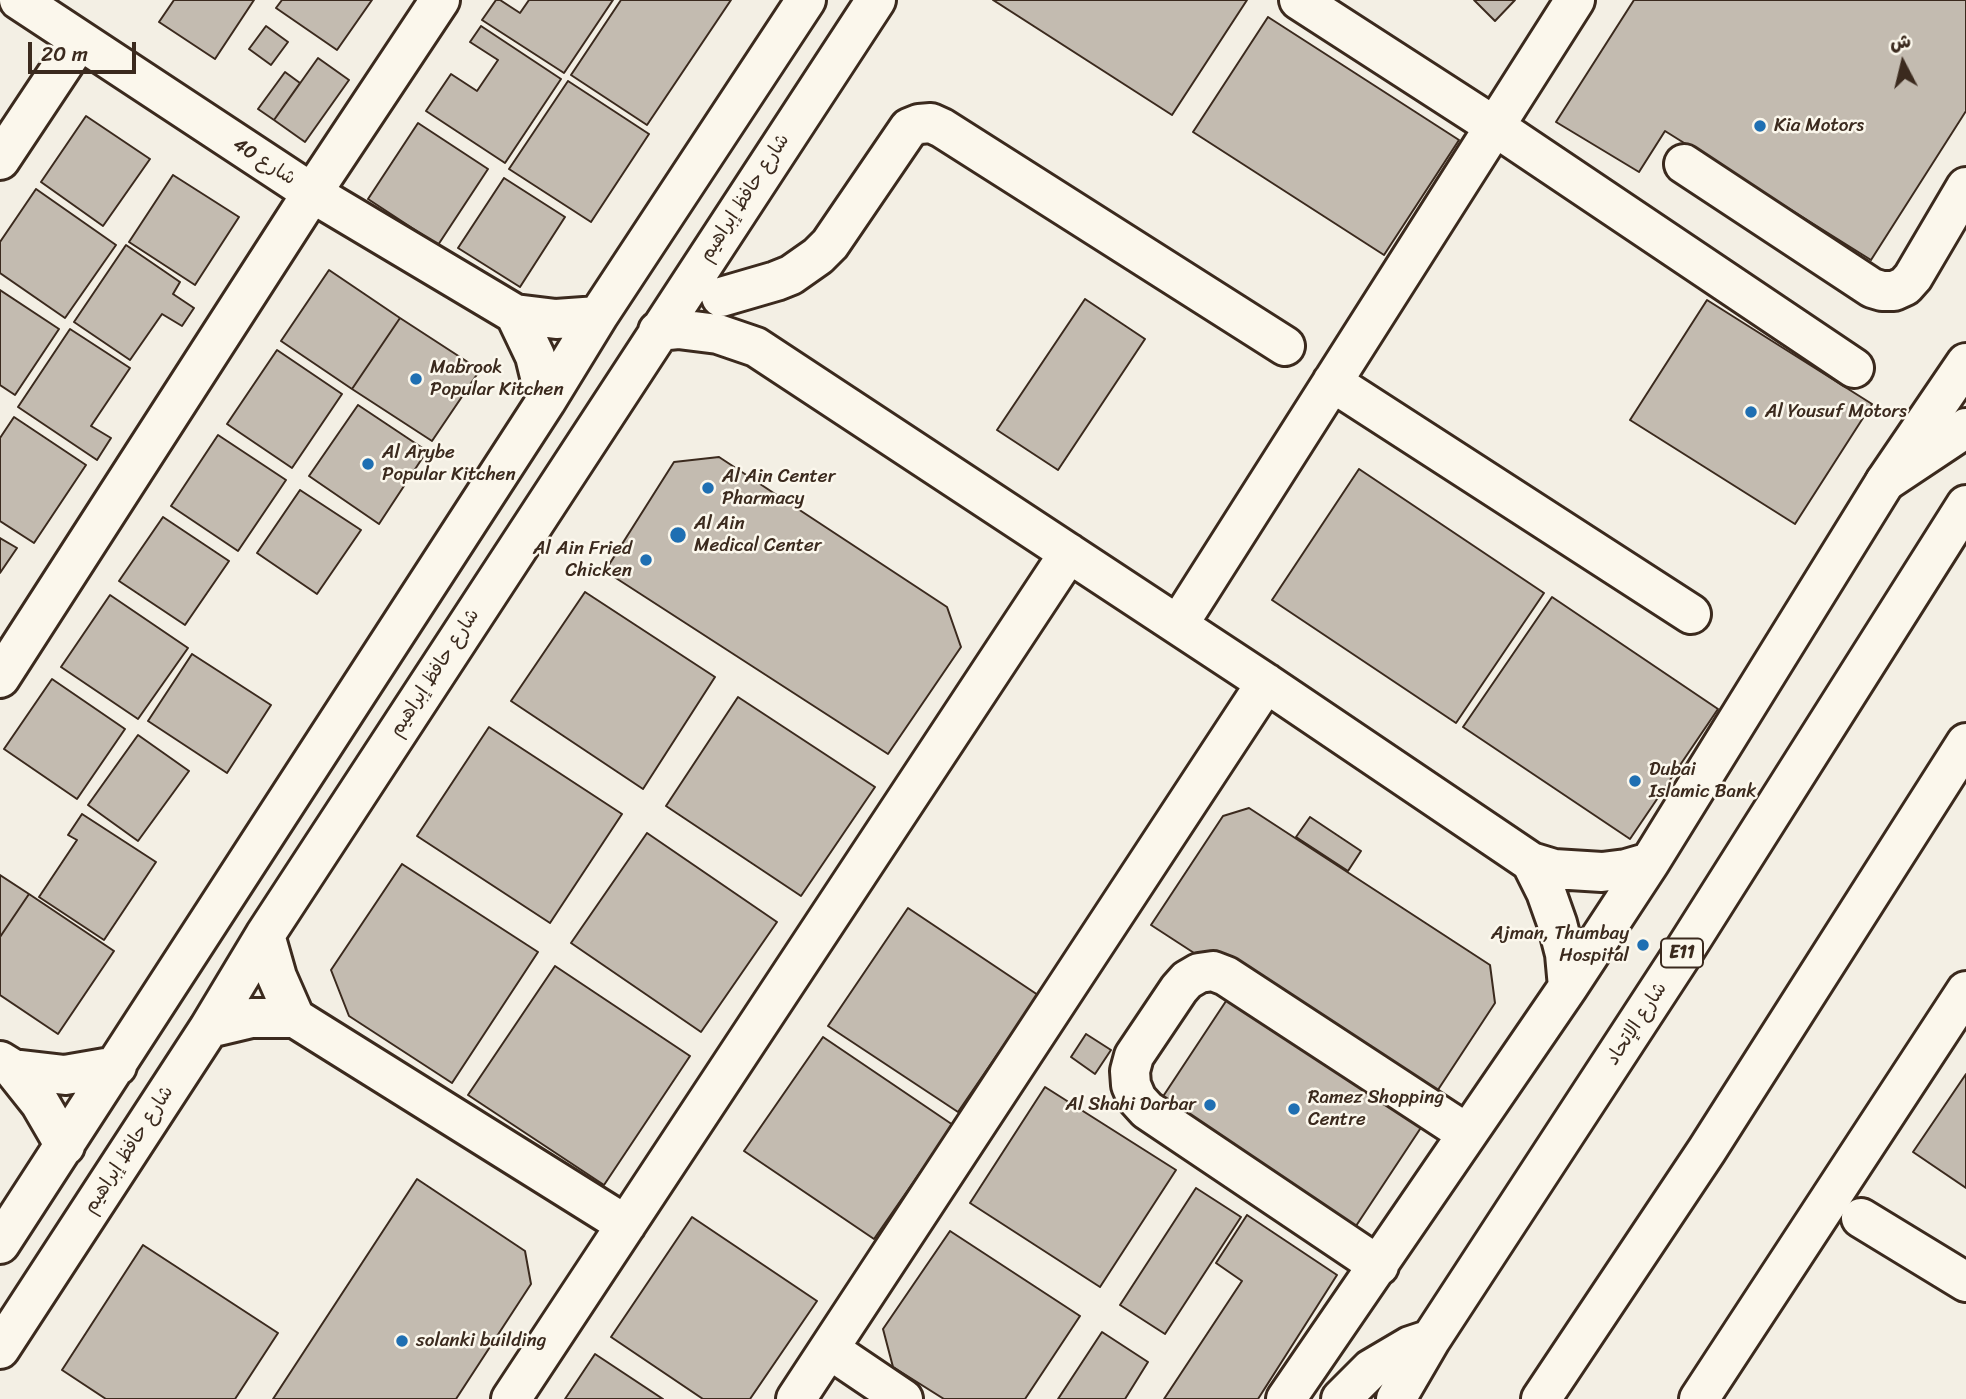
<!DOCTYPE html>
<html>
<head>
<meta charset="utf-8">
<style>
	body { margin:0 }
	#map { position:relative; width:1966px; height:1399px; overflow:hidden; background:#f3efe4; font-family:Sriracha,"Playpen Sans Arabic",sans-serif }
	canvas { display:block }
	.north { position:absolute; left:1868px; top:28px; width:70px; height:70px; -webkit-text-stroke:5px #fbf7ec; paint-order:stroke; rotate:353deg; font-size:19px; font-weight:700; line-height:28px; text-align:center; color:#3b2a1e }
	.north::after { content:''; display:block; margin:auto; width:24px; height:32px; background:#3b2a1e; clip-path:polygon(50% 0,100% 100%,50% 72%,0 100%) }
	.scale { position:absolute; left:28px; top:42px; width:108px; height:32px; box-sizing:border-box; border:4px solid #3b2a1e; border-top:0; padding-left:9px; font-size:21px; line-height:24px; white-space:nowrap; color:#3b2a1e; -webkit-text-stroke:5px #fbf7ec; paint-order:stroke }
</style>
</head>
<body>
<div id="map">
<canvas width="1966" height="1399"></canvas>
<div class="north">ش</div>
<div class="scale">20 m</div>
</div>
<script>
const ctx = document.querySelector('canvas').getContext('2d');
ctx.lineJoin = 'round';
function fill(path, color) {
  ctx.fillStyle = color;
  ctx.fill(path, 'evenodd');
}
function toPath(rows) {
  const path = new Path2D();
  for (const r of rows) {
    path.moveTo(r[0], r[1]);
    for (let i = 2; i < r.length; i += 2) path.lineTo(r[i], r[i + 1]);
  }
  return path;
}
function strokePath(path, color, width, dash) {
  ctx.strokeStyle = color;
  ctx.lineWidth = width;
  ctx.lineCap = dash ? 'butt' : 'round';
  ctx.setLineDash(dash || []);
  ctx.stroke(path);
}
function label(font, color, halo, rows, align = 'center') {
  ctx.font = font + ' Sriracha,"Playpen Sans Arabic",sans-serif';
  ctx.lineWidth = 5;
  ctx.setLineDash([]);
  ctx.textBaseline = 'middle';
  ctx.strokeStyle = halo;
  ctx.fillStyle = color;
  for (const [text, x, y, turn = 0] of rows) {
    ctx.save();
    ctx.translate(x, y);
    ctx.rotate((+turn || 0) * Math.PI / 180);
    ctx.textAlign = isNaN(turn) ? turn : align;
    if (halo) ctx.strokeText(text, 0, 0);
    ctx.fillText(text, 0, 0);
    ctx.restore();
  }
}
const building = toPath([
	[174,0,254,0,215,59,159,22,174,0],
	[282,0,372,0,337,50,276,8,282,0],
	[496,0,500,0,520,13,529,0,613,0,564,73,482,20,496,0],
	[621,0,731,0,647,125,571,75,621,0],
	[993,0,1247,0,1172,115,993,0],
	[1474,0,1515,0,1495,21,1474,0],
	[1634,0,1966,0,1966,111,1871,260,1665,131,1639,172,1556,122,1634,0],
	[1268,17,1459,140,1384,255,1193,132,1268,17],
	[266,26,288,42,271,65,249,49,266,26],
	[481,26,561,79,505,163,426,111,451,74,477,91,498,60,470,42,481,26],
	[318,58,349,80,305,142,274,120,318,58],
	[285,72,300,83,274,120,258,109,285,72],
	[568,81,649,134,591,222,509,169,568,81],
	[86,116,150,159,103,226,41,182,86,116],
	[418,123,488,169,438,245,368,199,418,123],
	[173,175,239,217,195,285,129,242,173,175],
	[504,178,565,217,520,287,458,248,504,178],
	[36,189,116,245,65,318,0,273,0,242,36,189],
	[126,245,180,282,173,294,194,308,182,326,162,314,130,360,74,322,126,245],
	[329,270,400,318,352,389,281,341,329,270],
	[0,290,59,329,15,395,0,385,0,290],
	[1085,299,1145,339,1058,470,997,430,1085,299],
	[1707,300,1872,404,1795,524,1630,420,1707,300],
	[400,318,480,370,432,441,352,389,400,318],
	[70,329,130,368,91,426,111,438,97,460,18,407,70,329],
	[277,350,342,394,292,468,227,424,277,350],
	[358,405,427,451,379,524,309,476,358,405],
	[14,417,86,465,34,543,0,521,0,438,14,417],
	[218,435,286,480,238,551,171,506,218,435],
	[719,457,947,607,961,647,888,754,605,571,674,462,719,457],
	[1359,469,1544,593,1456,723,1272,600,1359,469],
	[300,490,361,530,317,594,257,553,300,490],
	[163,517,229,561,185,625,119,581,163,517],
	[0,538,17,548,0,573,0,538],
	[585,592,715,677,643,789,511,701,585,592],
	[110,595,188,648,138,719,61,667,110,595],
	[1552,597,1718,709,1630,839,1463,727,1552,597],
	[192,654,271,705,227,773,148,721,192,654],
	[52,679,125,729,77,799,4,749,52,679],
	[738,697,875,787,801,896,666,806,738,697],
	[489,727,622,814,550,923,417,836,489,727],
	[138,735,189,771,138,841,88,805,138,735],
	[1249,808,1490,965,1495,1003,1428,1105,1151,925,1223,816,1249,808],
	[82,814,156,862,104,940,39,897,77,840,68,835,82,814],
	[1310,817,1361,851,1348,871,1296,837,1310,817],
	[647,833,777,922,701,1032,571,943,647,833],
	[402,864,538,952,452,1083,349,1016,331,970,402,864],
	[0,875,29,894,0,937,0,875],
	[29,894,114,951,58,1034,0,995,0,937,29,894],
	[908,908,1038,995,958,1112,828,1026,908,908],
	[555,966,690,1056,604,1185,468,1095,555,966],
	[1234,989,1428,1117,1354,1229,1160,1101,1234,989],
	[1086,1034,1111,1050,1095,1074,1071,1057,1086,1034],
	[823,1037,953,1125,874,1239,744,1151,823,1037],
	[1966,1074,1966,1188,1913,1152,1966,1074],
	[1045,1087,1176,1170,1100,1287,970,1203,1045,1087],
	[417,1179,525,1251,531,1284,456,1399,273,1399,417,1179],
	[1196,1188,1241,1217,1165,1334,1120,1305,1196,1188],
	[1247,1215,1337,1275,1258,1399,1164,1399,1242,1281,1216,1263,1247,1215],
	[692,1217,817,1301,750,1399,703,1399,611,1337,692,1217],
	[950,1231,1080,1316,1025,1399,944,1399,893,1367,883,1329,950,1231],
	[143,1245,278,1333,235,1399,106,1399,62,1370,143,1245],
	[1102,1332,1148,1362,1125,1399,1058,1399,1102,1332],
	[595,1354,663,1399,565,1399,595,1354]
]);
const minor = toPath([
	[19,0,312,193,515,314,556,319,598,316],
	[1299,0,1494,126,1854,368],
	[0,160,79,41],
	[1684,164,1872,288,1882,291,1894,291,1905,286,1913,277,1966,187],
	[721,297,776,281,791,275,818,256,830,244,909,128,919,124,931,123,942,128,1285,346],
	[515,314,535,356,546,401],
	[658,331,678,329,718,334,756,347,1266,683,1531,862,1554,869,1602,872,1626,869,1650,862],
	[1332,382,1691,614],
	[1178,625,1575,0],
	[0,678,312,193,440,0],
	[1531,862,1546,892,1557,923,1565,954,1568,987],
	[265,935,277,977,295,1018],
	[209,1028,251,1018,295,1018,626,1225],
	[0,1061,13,1069,40,1103,65,1146],
	[13,1069,65,1075,117,1066],
	[1861,1218,1966,1282],
	[0,1244,546,401,598,316,806,0],
	[1379,1266,1147,1110,1137,1099,1131,1085,1130,1071,1134,1056,1179,989,1187,980,1199,973,1213,971,1226,976,1466,1133],
	[0,1349,209,1028,265,935,876,0],
	[829,1349,903,1399],
	[511,1399,1069,553],
	[796,1399,1266,683],
	[1286,1399,1568,987,1650,862,1885,482,1966,363]
]);
const major = toPath([
	[1699,1399,1966,991]
]);
const highway = toPath([
	[1885,482,1966,428],
	[1341,1399,1371,1369,1410,1346,1431,1339],
	[1396,1399,1431,1339,1679,959,1966,505],
	[1541,1399,1707,1150,1966,743]
]);
const markers = [
	[1760,126,7,"#1f6fb2"],
	[416,379,7,"#1f6fb2"],
	[1751,412,7,"#1f6fb2"],
	[368,464,7,"#1f6fb2"],
	[708,488,7,"#1f6fb2"],
	[678,535,9,"#1f6fb2"],
	[646,560,7,"#1f6fb2"],
	[1635,781,7,"#1f6fb2"],
	[1643,945,7,"#1f6fb2"],
	[1210,1105,7,"#1f6fb2"],
	[1294,1109,7,"#1f6fb2"],
	[402,1341,7,"#1f6fb2"]
];
const shields = [
	[1682,953,42]
];
const shieldNames = [
	["E11",1682,953]
];
const poiNames = [
	["Kia Motors",1774,126],
	["Mabrook",430,368],
	["Popular Kitchen",430,390],
	["Al Yousuf Motors",1765,412],
	["Al Arybe",382,453],
	["Popular Kitchen",382,475],
	["Al Ain Center",722,477],
	["Pharmacy",722,499],
	["Al Ain",694,524],
	["Medical Center",694,546],
	["Al Ain Fried",632,549,"right"],
	["Chicken",632,571,"right"],
	["Dubai",1649,770],
	["Islamic Bank",1649,792],
	["Ajman, Thumbay",1629,934,"right"],
	["Hospital",1629,956,"right"],
	["Ramez Shopping",1308,1098],
	["Centre",1308,1120],
	["Al Shahi Darbar",1196,1105,"right"],
	["solanki building",416,1341]
];
const streetNames = [
	["شارع 40",264,162,33],
	["شارع حافظ إبراهيم",745,198,-57],
	["شارع حافظ إبراهيم",435,673,-57],
	["شارع الإتحاد",1637,1024,-57],
	["شارع حافظ إبراهيم",129,1150,-57]
];
fill(building, '#c3bbb0');
strokePath(building, '#3b2a1e', 2);
strokePath(minor, '#3b2a1e', 44);
strokePath(major, '#3b2a1e', 44);
strokePath(highway, '#3b2a1e', 44);
strokePath(minor, '#fbf7ec', 38);
strokePath(major, '#fbf7ec', 38);
strokePath(highway, '#fbf7ec', 38);
for (const [x, y, r, color] of markers) {
  const dot = new Path2D();
  dot.arc(x, y, r, 0, 2 * Math.PI);
  ctx.fillStyle = color;
  ctx.fill(dot);
  strokePath(dot, '#fbf7ec', 2.5);
}
for (const [x, y, w] of shields) {
  const box = new Path2D();
  box.roundRect(x - w / 2, y - 14.5, w, 29, 5);
  ctx.fillStyle = '#fbf7ec';
  ctx.fill(box);
  strokePath(box, '#3b2a1e', 2);
}
label('bold 18px', '#3b2a1e', null, shieldNames);
label('19px', '#3b2a1e', '#fbf7ec', poiNames, 'left');
label('19px', '#3b2a1e', '#fbf7ec', streetNames);
</script>
</body>
</html>
